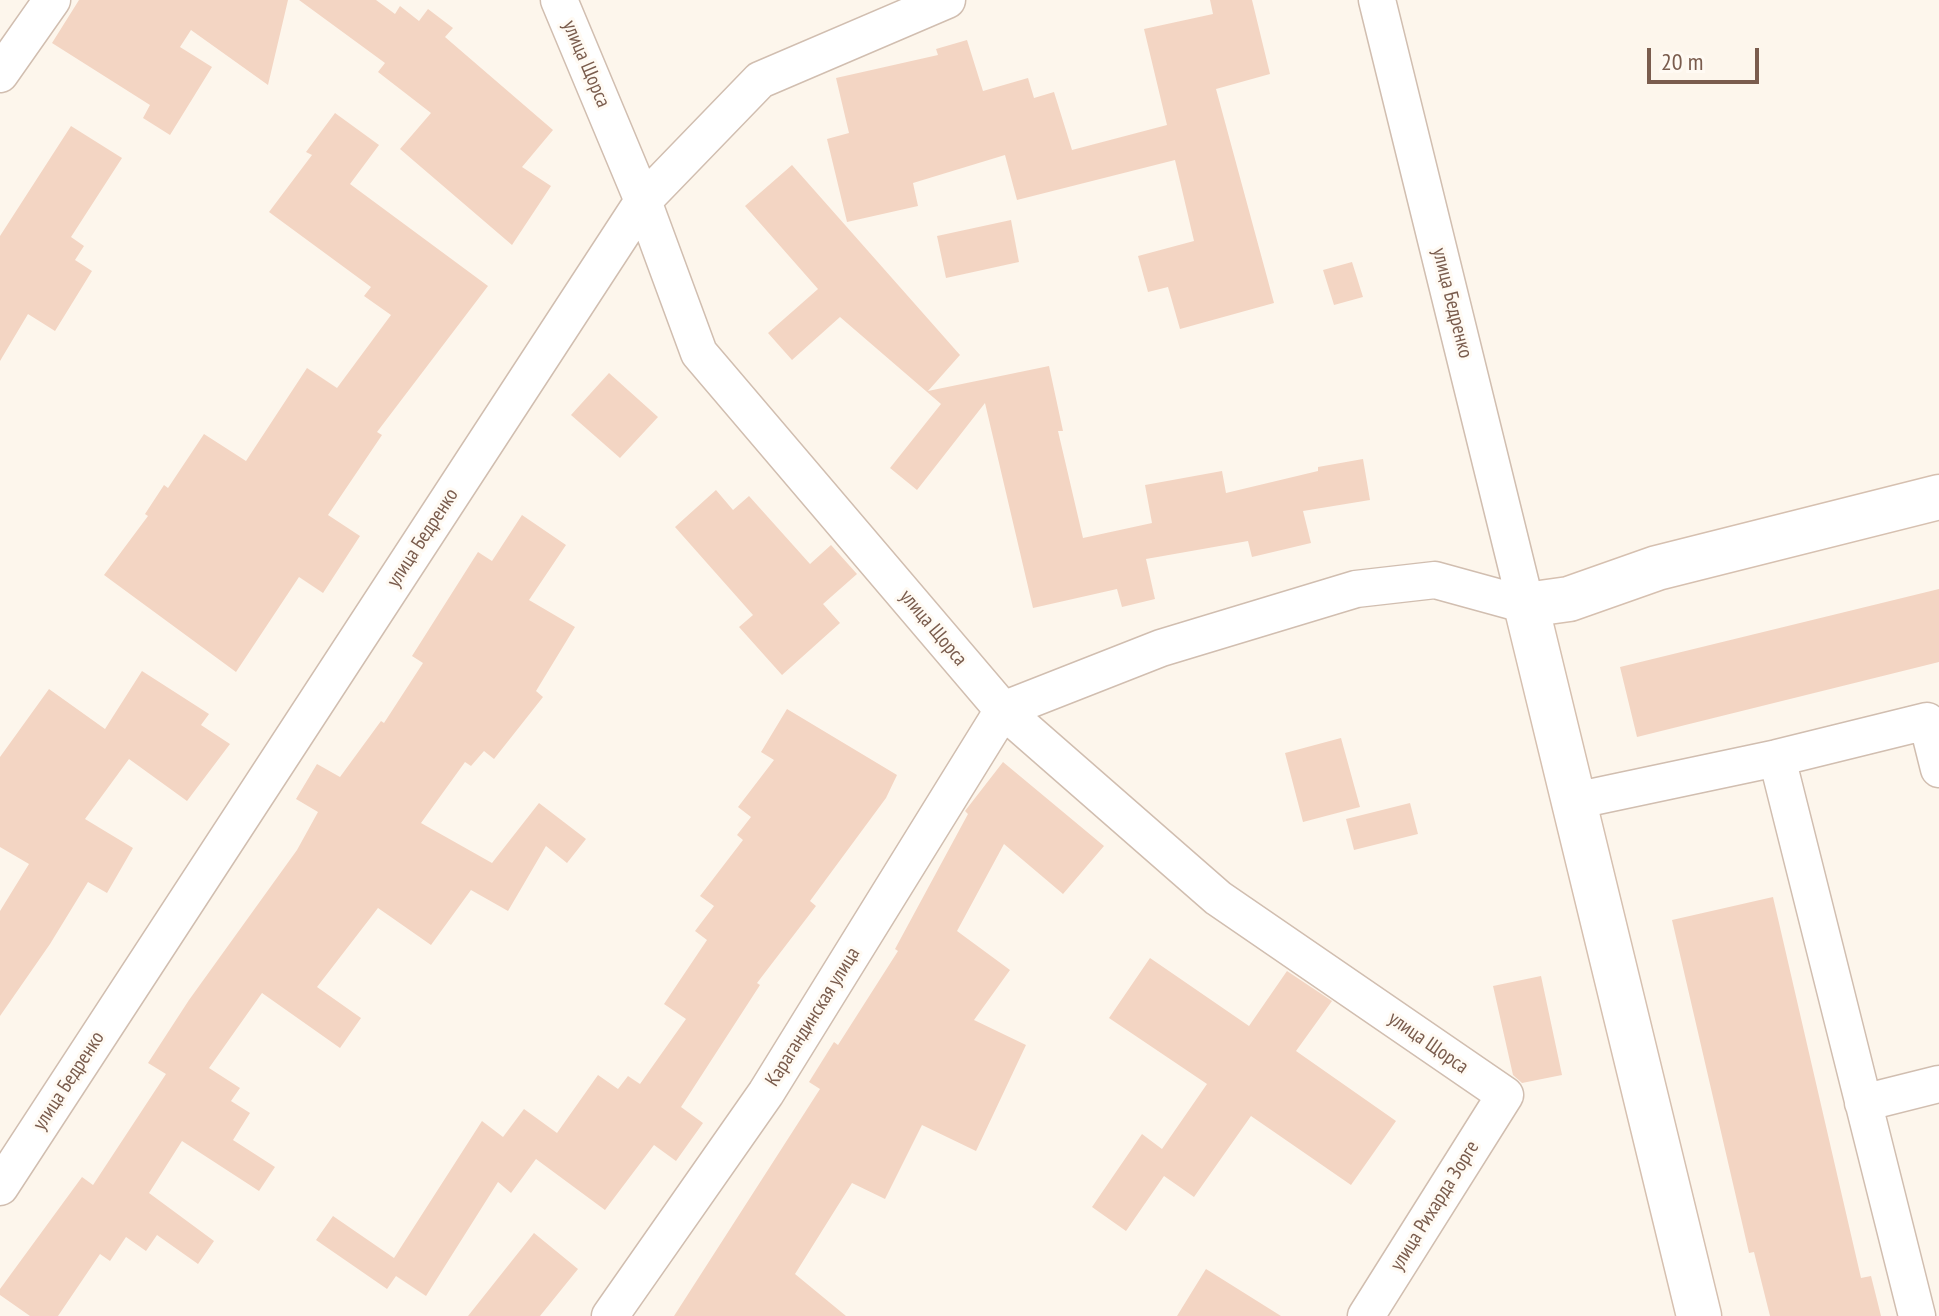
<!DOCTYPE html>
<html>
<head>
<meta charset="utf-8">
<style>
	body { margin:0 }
	#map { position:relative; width:1939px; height:1316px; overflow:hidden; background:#fdf6ec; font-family:"PT Sans Narrow",sans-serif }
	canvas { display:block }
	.scale { position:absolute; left:1647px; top:48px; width:112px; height:36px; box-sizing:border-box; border:4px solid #7a5c4d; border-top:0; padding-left:10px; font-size:24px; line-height:28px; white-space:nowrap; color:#7a5c4d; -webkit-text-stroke:6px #fffaf3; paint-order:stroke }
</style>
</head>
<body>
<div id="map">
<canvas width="1939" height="1316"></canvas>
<div class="scale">20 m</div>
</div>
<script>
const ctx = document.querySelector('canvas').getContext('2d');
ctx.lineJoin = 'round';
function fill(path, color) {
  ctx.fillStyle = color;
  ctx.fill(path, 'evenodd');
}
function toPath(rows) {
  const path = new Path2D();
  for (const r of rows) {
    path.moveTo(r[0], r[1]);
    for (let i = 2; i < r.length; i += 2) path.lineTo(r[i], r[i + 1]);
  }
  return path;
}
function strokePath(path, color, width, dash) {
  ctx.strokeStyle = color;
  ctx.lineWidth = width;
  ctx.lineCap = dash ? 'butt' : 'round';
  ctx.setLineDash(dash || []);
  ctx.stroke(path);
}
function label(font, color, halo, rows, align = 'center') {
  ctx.font = font + ' "PT Sans Narrow",sans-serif';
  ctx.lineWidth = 6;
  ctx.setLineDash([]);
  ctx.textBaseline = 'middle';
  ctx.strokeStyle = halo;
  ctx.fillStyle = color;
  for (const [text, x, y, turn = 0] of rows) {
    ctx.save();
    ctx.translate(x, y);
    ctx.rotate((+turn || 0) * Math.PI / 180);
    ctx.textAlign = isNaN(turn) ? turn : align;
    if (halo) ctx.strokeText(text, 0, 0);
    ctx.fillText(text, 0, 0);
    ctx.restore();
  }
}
const building = toPath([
	[79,0,288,0,268,85,191,30,180,47,212,67,170,135,143,118,150,105,52,43],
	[299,0,376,0,395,14,400,6,419,21,428,9,453,28,445,37,553,130,522,167,551,186,512,245,400,149,431,113,378,72,385,63],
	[1210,0,1252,0,1270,74,1216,89,1274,303,1180,329,1168,287,1148,292,1138,256,1194,241,1175,160,1017,200,1005,155,913,183,918,206,847,222,827,139,849,133,836,78,938,55,936,49,967,40,983,91,1028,78,1034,98,1054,92,1072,150,1167,125,1144,29,1213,14],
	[335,113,379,145,350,184,488,286,377,432,382,435,328,515,360,536,323,593,299,577,236,672,104,575,148,516,145,514,164,485,168,488,204,434,246,461,307,368,337,388,391,315,364,296,371,287,269,212,312,155,306,152],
	[71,126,122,158,71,237,84,246,75,260,92,271,55,331,28,314,0,361,0,236],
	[792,165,960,355,928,391,1049,366,1063,431,1058,431,1083,538,1152,523,1145,485,1222,471,1226,493,1318,471,1318,467,1363,459,1370,500,1303,511,1311,543,1252,557,1248,541,1146,559,1155,599,1122,607,1117,589,1033,608,985,403,917,490,890,468,941,404,840,317,792,360,768,333,818,289,745,206],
	[1011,220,1019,262,946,278,937,236],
	[1352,262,1363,297,1334,305,1323,270],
	[609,373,658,417,620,458,571,415],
	[716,490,733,510,749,496,810,564,831,545,857,574,823,604,840,623,782,675,739,627,753,615,675,527],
	[522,515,566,545,529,600,575,627,536,691,543,697,494,759,484,751,471,766,465,762,421,823,492,863,539,803,586,839,567,863,546,846,508,911,471,890,431,945,378,908,317,987,361,1018,340,1048,262,993,209,1068,240,1088,231,1101,250,1113,233,1140,275,1167,259,1191,182,1141,149,1193,214,1241,198,1264,157,1235,146,1251,126,1237,110,1261,100,1254,58,1316,30,1316,0,1295,0,1289,82,1177,93,1185,166,1074,148,1063,189,1000,297,850,318,812,296,799,317,764,340,777,381,721,384,723,423,663,412,656,478,552,492,561],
	[1939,589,1939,662,1637,737,1620,667],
	[142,671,209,714,201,725,230,744,187,801,129,759,85,819,133,848,107,893,88,882,50,944,0,1016,0,911,29,864,0,847,0,757,49,689,105,729],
	[787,709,897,775,886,798,810,901,816,906,757,983,760,985,681,1107,703,1123,676,1161,654,1145,605,1210,536,1159,511,1193,498,1182,426,1296,396,1276,387,1289,316,1240,333,1216,394,1258,482,1121,503,1137,524,1109,557,1133,598,1075,618,1089,628,1076,640,1084,686,1019,664,1004,707,940,695,931,714,906,700,896,743,840,737,835,751,817,738,807,774,760,761,752],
	[1341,738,1360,807,1303,822,1285,753],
	[1003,762,1104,846,1063,894,1004,844,957,931,1010,970,974,1020,1026,1045,976,1151,922,1125,885,1199,852,1183,795,1274,846,1316,674,1316,820,1089,809,1082,834,1042,838,1045,898,951,895,949,968,814,965,811],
	[1410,803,1418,834,1354,850,1346,819],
	[1773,897,1861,1278,1871,1276,1881,1316,1770,1316,1754,1252,1749,1253,1672,920],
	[1150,958,1249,1026,1287,971,1332,1001,1296,1051,1396,1121,1351,1185,1251,1116,1194,1197,1164,1176,1126,1231,1092,1207,1142,1134,1162,1149,1207,1084,1109,1018],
	[1541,976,1562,1075,1522,1083,1513,1075,1493,986],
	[534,1233,578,1269,540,1316,468,1316],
	[1206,1269,1281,1316,1177,1316]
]);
const street = toPath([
	[559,0,643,201,699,353,1003,710,1218,898,1505,1095,1366,1316],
	[0,74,52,0],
	[1777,758,1917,1316],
	[1574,801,1777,758,1927,721,1939,769],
	[1863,1103,1939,1084],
	[0,1187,643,201,760,80,947,0],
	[610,1316,766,1093,1003,710,1161,648,1356,589,1435,580,1526,605,1377,0]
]);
const secondary = toPath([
	[1699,1316,1526,605,1569,599,1657,568,1939,497]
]);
const streetNames = [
	["улица Щорса",586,64,67],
	["улица Бедренко",1452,303,76],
	["улица Бедренко",423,538,-57],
	["улица Щорса",933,628,50],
	["Карагандинская улица",813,1017,-58],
	["улица Щорса",1428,1043,35],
	["улица Бедренко",69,1081,-57],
	["улица Рихарда Зорге",1435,1206,-58]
];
fill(building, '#f3d5c3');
strokePath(street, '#d1beb0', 39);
strokePath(secondary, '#d6c0b0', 47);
strokePath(street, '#fff', 36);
strokePath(secondary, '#fff', 44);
label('20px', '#7a5c4d', '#fffaf3', streetNames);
</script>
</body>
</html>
